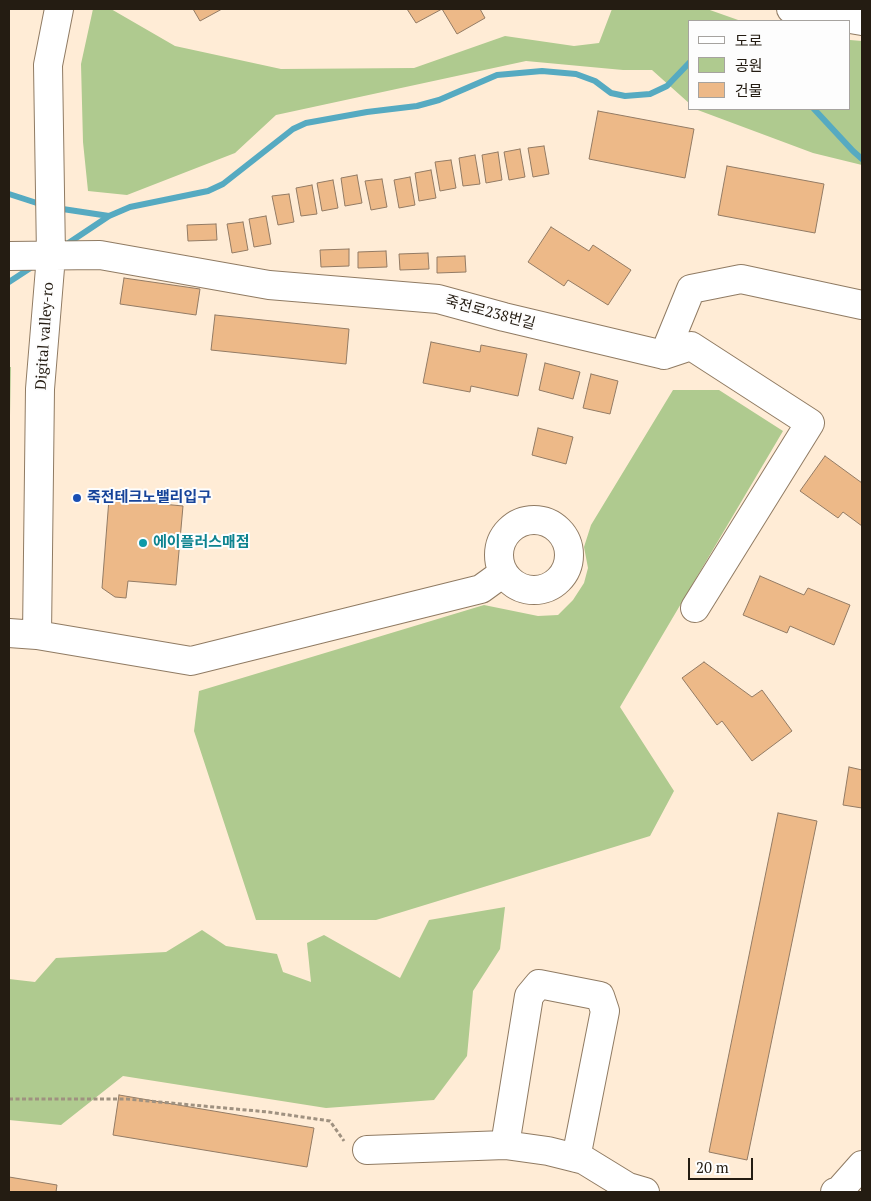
<!DOCTYPE html>
<html>
<head>
<meta charset="utf-8">
<style>
	body { margin:0 }
	#map { position:relative; width:871px; height:1201px; overflow:hidden; background:#ffecd6; font-family:"PT Serif","Noto Sans KR",serif }
	canvas { display:block }
	.frame { position:absolute; inset:0; border:10px solid #241c12; pointer-events:none }
	.legend { position:absolute; left:688px; top:20px; width:162px; height:90px; box-sizing:border-box; background:#fdfdfd; border:1px solid #a6a39f; margin:0; padding:6px 9px; list-style:none; font-size:15px; color:#241c12 }
	.legend li { display:flex; align-items:center; gap:10px; height:25px }
	.legend b { width:25px; border:1px solid #a6a39f }
	.scale { position:absolute; left:688px; top:1158px; width:65px; height:22px; box-sizing:border-box; border:2px solid #241c12; border-top:0; padding-left:6px; font-size:15px; line-height:18px; white-space:nowrap; color:#241c12; -webkit-text-stroke:4px #fdfdfd; paint-order:stroke }
</style>
</head>
<body>
<div id="map">
<canvas width="871" height="1201"></canvas>
<div class="frame"></div>
<ul class="legend">
<li><b style="height:6px;background:#fff"></b>도로</li>
<li><b style="height:14px;background:#afca8f"></b>공원</li>
<li><b style="height:14px;background:#edb988"></b>건물</li>
</ul>
<div class="scale">20 m</div>
</div>
<script>
const ctx = document.querySelector('canvas').getContext('2d');
ctx.lineJoin = 'round';
function fill(path, color) {
  ctx.fillStyle = color;
  ctx.fill(path, 'evenodd');
}
function toPath(rows) {
  const path = new Path2D();
  for (const r of rows) {
    if (r.length === 3) {
      path.moveTo(r[0] + r[2], r[1]);
      path.arc(r[0], r[1], r[2], 0, 2 * Math.PI);
      continue;
    }
    path.moveTo(r[0], r[1]);
    for (let i = 2; i < r.length; i += 2) path.lineTo(r[i], r[i + 1]);
  }
  return path;
}
function strokePath(path, color, width, dash) {
  ctx.strokeStyle = color;
  ctx.lineWidth = width;
  ctx.lineCap = dash ? 'butt' : 'round';
  ctx.setLineDash(dash || []);
  ctx.stroke(path);
}
function label(font, color, halo, rows, align = 'center') {
  ctx.font = font + ' "PT Serif","Noto Sans KR",serif';
  ctx.lineWidth = 4;
  ctx.setLineDash([]);
  ctx.textBaseline = 'middle';
  ctx.strokeStyle = halo;
  ctx.fillStyle = color;
  for (const [text, x, y, turn = 0] of rows) {
    ctx.save();
    ctx.translate(x, y);
    ctx.rotate((+turn || 0) * Math.PI / 180);
    ctx.textAlign = isNaN(turn) ? turn : align;
    if (halo) ctx.strokeText(text, 0, 0);
    ctx.fillText(text, 0, 0);
    ctx.restore();
  }
}
const green = toPath([
	[93,9,111,9,175,46,281,69,414,68,505,36,574,46,599,43,612,9,707,9,741,21,690,21,690,104,652,70,623,70,526,61,276,115,235,153,127,195,88,191,83,142,81,64],
	[850,40,862,41,862,165,813,153,695,109,850,109],
	[9,367,11,367,9,464],
	[673,390,719,390,783,431,620,707,674,791,650,836,376,920,256,920,194,731,199,691,484,605,538,616,558,615,573,600,584,583,588,568,584,547,591,525],
	[505,907,500,949,473,991,467,1056,434,1100,326,1108,123,1076,61,1125,9,1120,9,979,35,982,56,958,166,952,202,930,226,946,277,954,283,972,311,982,307,943,324,935,400,978,429,920]
]);
const stream = toPath([
	[814,109,853,151,862,159],
	[9,194,43,205],
	[56,208,109,216],
	[64,246,109,216,130,207,208,191,223,184,293,129,306,123,367,112,417,106,439,100,497,75,542,71,576,74,595,81,611,93,625,96,650,94,667,86,690,62],
	[9,282,35,265]
]);
const building = toPath([
	[193,9,222,9,200,21,193,9],
	[407,9,442,9,416,23,407,9],
	[442,9,480,9,485,18,457,34,442,9],
	[598,111,694,129,685,178,589,159,598,111],
	[544,146,549,174,533,177,528,148,544,146],
	[520,149,525,177,509,180,504,152,520,149],
	[498,152,502,180,486,183,482,155,498,152],
	[475,155,480,184,463,186,459,158,475,155],
	[451,160,456,188,440,191,435,162,451,160],
	[727,166,824,184,815,233,718,215,727,166],
	[431,170,436,198,419,201,415,173,431,170],
	[357,175,362,203,345,206,341,178,357,175],
	[410,177,415,205,399,208,394,180,410,177],
	[382,179,387,207,371,210,365,181,382,179],
	[333,180,338,208,322,211,317,183,333,180],
	[312,185,317,214,301,216,296,188,312,185],
	[289,194,294,222,278,225,272,196,289,194],
	[266,216,271,244,254,247,249,219,266,216],
	[243,222,248,250,232,253,227,224,243,222],
	[216,224,217,240,188,241,187,225,216,224],
	[551,227,589,251,593,245,631,270,608,305,568,280,564,286,528,262,551,227],
	[349,249,349,266,321,267,320,250,349,249],
	[386,251,387,267,358,268,358,252,386,251],
	[428,253,429,269,400,270,399,254,428,253],
	[465,256,466,272,437,273,437,257,465,256],
	[124,278,200,289,196,315,120,304,124,278],
	[215,315,349,329,346,364,211,350,215,315],
	[431,342,480,352,481,345,527,354,518,396,471,386,470,392,423,383,431,342],
	[545,363,580,372,573,399,539,390,545,363],
	[591,374,618,381,610,414,583,408,591,374],
	[538,428,573,437,566,464,532,455,538,428],
	[825,456,862,483,862,526,843,512,838,518,800,491,825,456],
	[109,499,183,506,176,585,128,581,126,598,115,597,102,588,109,499],
	[760,576,804,595,808,588,850,605,834,645,790,626,787,633,743,615,760,576],
	[704,662,752,697,762,690,792,731,752,761,722,721,717,725,682,678,704,662],
	[849,767,862,770,862,808,843,805,849,767],
	[778,813,817,821,747,1160,709,1152,778,813],
	[119,1095,314,1128,307,1167,113,1135,119,1095],
	[9,1177,57,1185,56,1192,9,1192,9,1177]
]);
const path = toPath([
	[9,1099,127,1099,268,1112,330,1121,344,1141]
]);
const minor = toPath([
	[791,9,862,21],
	[9,256,100,255,269,285,438,299,504,317,664,355,691,289,741,279,862,305],
	[664,355,691,346,810,423,695,608],
	[534,555,35],
	[9,633,37,635,40,389,51,256,48,65,59,9],
	[37,635,191,661,481,589,503,573],
	[505,1145,529,996,539,984,600,996,605,1011,576,1158],
	[367,1150,505,1145,548,1151,584,1160,628,1187,645,1192],
	[835,1192,839,1191,862,1165]
]);
const markers = [
	[77,498,5,"#1a4fb4"],
	[143,543,5,"#0f9aa8"]
];
const streetNames = [
	["죽전로238번길",490,313,15],
	["Digital valley-ro",45,336,-86]
];
const transitNames = [
	["죽전테크노밸리입구",87,498]
];
const cultureNames = [
	["에이플러스매점",153,543]
];
fill(green, '#afca8f');
strokePath(stream, '#56aac1', 6);
fill(building, '#edb988');
strokePath(building, '#937b64', 1);
strokePath(minor, '#907b63', 30);
strokePath(path, '#9f9180', 3, [4, 2.5]);
strokePath(minor, '#fff', 28);
for (const [x, y, r, color] of markers) {
  const dot = new Path2D();
  dot.arc(x, y, r, 0, 2 * Math.PI);
  ctx.fillStyle = color;
  ctx.fill(dot);
  strokePath(dot, '#fdfdfd', 2);
}
label('15px', '#241c12', '#fdfdfd', streetNames);
label('bold 15px', '#164399', '#fdfdfd', transitNames, 'left');
label('bold 15px', '#0d838f', '#fdfdfd', cultureNames, 'left');
</script>
</body>
</html>
